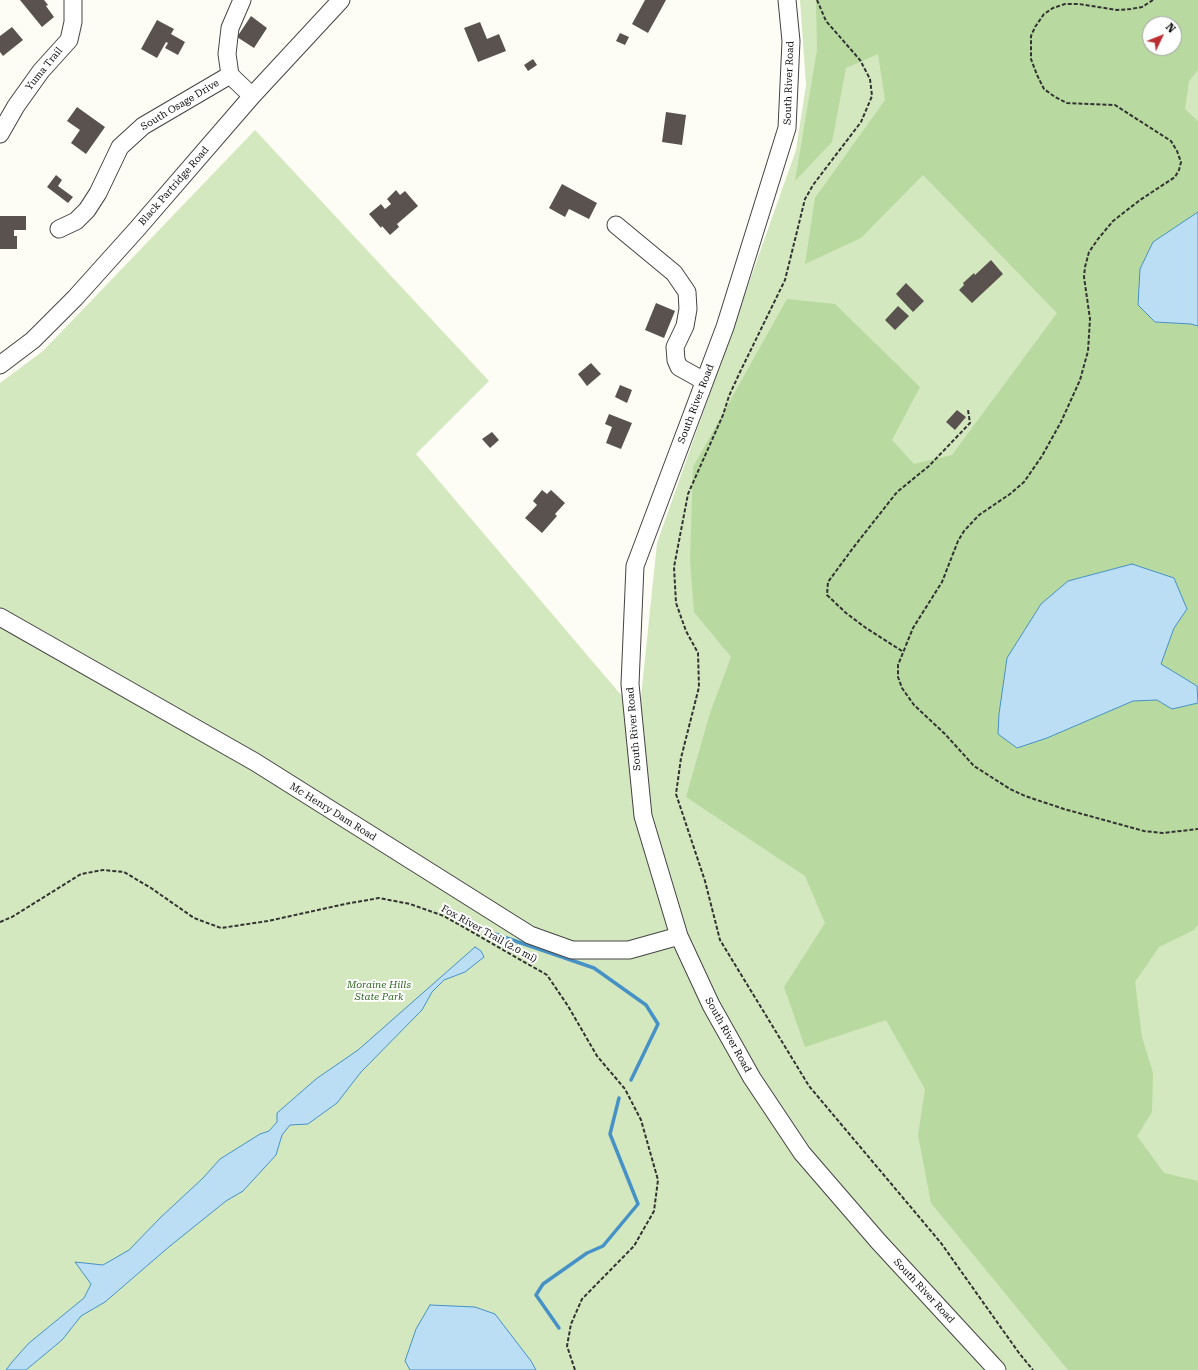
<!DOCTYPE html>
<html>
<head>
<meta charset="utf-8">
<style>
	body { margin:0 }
	#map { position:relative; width:1198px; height:1370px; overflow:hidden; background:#fefdf5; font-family:"Roboto Serif",serif }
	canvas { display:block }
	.north { position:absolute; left:1142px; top:16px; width:40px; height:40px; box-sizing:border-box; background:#fff; border:1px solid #a0a0a0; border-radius:50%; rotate:47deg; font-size:11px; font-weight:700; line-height:16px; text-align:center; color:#111 }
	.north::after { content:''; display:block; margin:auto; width:14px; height:18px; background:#bb2e33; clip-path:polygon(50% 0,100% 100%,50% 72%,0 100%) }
</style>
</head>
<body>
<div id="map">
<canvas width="1198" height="1370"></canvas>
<div class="north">N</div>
</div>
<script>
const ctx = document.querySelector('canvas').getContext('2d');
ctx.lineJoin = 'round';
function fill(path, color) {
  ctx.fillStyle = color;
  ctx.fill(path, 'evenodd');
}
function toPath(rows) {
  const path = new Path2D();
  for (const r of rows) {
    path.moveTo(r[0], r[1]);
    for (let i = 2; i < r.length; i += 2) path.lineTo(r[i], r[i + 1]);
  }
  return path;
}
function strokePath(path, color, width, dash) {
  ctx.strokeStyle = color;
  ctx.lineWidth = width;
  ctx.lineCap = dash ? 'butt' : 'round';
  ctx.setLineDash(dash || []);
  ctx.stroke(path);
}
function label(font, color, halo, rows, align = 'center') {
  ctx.font = font + ' "Roboto Serif",serif';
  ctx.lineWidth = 4;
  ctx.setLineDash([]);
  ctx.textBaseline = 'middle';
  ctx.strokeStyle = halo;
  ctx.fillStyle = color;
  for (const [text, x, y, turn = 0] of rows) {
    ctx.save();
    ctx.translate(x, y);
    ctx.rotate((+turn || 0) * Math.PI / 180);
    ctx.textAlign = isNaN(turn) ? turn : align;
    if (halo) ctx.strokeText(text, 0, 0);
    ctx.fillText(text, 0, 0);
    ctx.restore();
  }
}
const green = toPath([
	[800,0,1198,0,1198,1370,0,1370,0,383,43,351,255,130,489,381,416,454,639,716,657,543,796,150,806,85],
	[1150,24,1174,24,1174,48,1150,48]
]);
const forest = toPath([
	[816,0,1198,0,1198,70,1189,81,1185,109,1198,121,1198,212,1153,242,1191,324,1198,326,1198,925,1194,930,1159,947,1135,982,1142,1037,1153,1073,1152,1112,1137,1136,1164,1173,1198,1181,1198,1370,1068,1370,931,1203,918,1135,925,1089,886,1020,805,1047,784,987,825,923,805,876,686,797,710,713,731,657,694,612,690,560,693,467,787,299,835,304,920,387,892,440,914,464,952,455,1057,313,923,175,861,238,805,264,815,198,885,100,878,54,846,68,832,142,795,181,817,50],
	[1150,24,1174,24,1174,48,1150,48]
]);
const water = toPath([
	[1198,212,1198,326,1191,324,1155,322,1138,305,1140,269,1153,242,1198,212],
	[1132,564,1174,578,1187,609,1174,628,1161,664,1197,686,1198,703,1172,709,1157,700,1133,701,1047,738,1017,748,998,734,999,714,1007,658,1041,604,1068,581,1132,564],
	[475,947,481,951,484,957,465,972,444,980,432,992,422,1010,361,1072,337,1103,308,1124,290,1125,282,1135,276,1155,243,1191,226,1201,170,1246,105,1302,81,1316,62,1340,26,1370,6,1370,12,1362,29,1343,84,1298,91,1284,75,1262,103,1265,129,1250,161,1217,203,1178,220,1159,260,1134,269,1131,277,1122,277,1113,316,1079,358,1050,475,947],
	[430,1305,475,1307,495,1314,531,1361,536,1370,410,1370,405,1361,416,1329,430,1305]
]);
const stream = toPath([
	[495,934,594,968,646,1005,658,1024,631,1080],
	[559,1328,536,1295,543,1284,587,1253,603,1246,638,1204,610,1134,619,1098]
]);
const building = toPath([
	[20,0,44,0,48,5,46,6,54,17,42,27],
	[645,0,666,0,648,33,632,24],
	[251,16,267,28,254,48,237,37],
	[157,20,174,29,171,34,185,42,178,55,165,48,168,43,166,42,157,58,141,49],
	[480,22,487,39,499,34,506,51,478,62,464,28],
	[12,27,23,40,3,56,0,52,0,36],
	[620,33,629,37,625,45,616,41],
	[533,59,537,65,528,71,524,65],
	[77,107,105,127,86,154,71,143,80,130,67,121],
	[666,112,686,115,682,145,662,142],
	[56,175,62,180,58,186,73,197,68,203,47,187],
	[562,184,597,203,589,219,569,209,565,217,549,208],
	[396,190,400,195,405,191,418,206,397,224,399,227,390,235,382,226,381,228,369,214,381,204,385,209,391,204,387,199],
	[0,216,26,216,26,230,14,230,14,236,17,236,17,249,0,249],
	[991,260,1003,274,972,303,959,290,964,285,963,283,974,273,975,275],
	[906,283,924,301,913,312,896,294],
	[656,303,675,311,664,338,645,330],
	[898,306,909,316,895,330,885,320],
	[591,363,601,374,587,386,578,374],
	[620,385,632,390,627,403,615,397],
	[957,410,966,417,955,430,946,422],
	[609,414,632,423,621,449,606,443,612,427,605,424],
	[492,432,499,440,490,448,482,439],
	[542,490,547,494,551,490,565,503,555,514,557,516,542,533,525,518,537,505,533,501]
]);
const path = toPath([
	[817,0,826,21,860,60,870,79,872,96,861,122,813,185,805,199,785,280,740,372,729,396,723,415,688,494,674,567,676,603,686,631,698,653,699,687,681,758,676,794,705,881,720,940,809,1086,941,1243,1019,1353,1033,1370],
	[1153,0,1142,7,1131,9,1117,10,1079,4,1065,4,1053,8,1044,14,1035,27,1031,36,1031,59,1037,75,1044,89,1055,97,1067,103,1115,105,1171,141,1177,151,1181,162,1179,170,1175,177,1140,200,1113,221,1098,239,1089,252,1085,267,1084,277,1090,319,1088,351,1080,380,1061,422,1042,456,1024,482,1010,494,979,515,964,531,958,541,942,582,913,628,898,665,898,677,902,688,914,705,945,734,974,766,1010,789,1025,796,1064,809,1144,831,1163,833,1198,829],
	[902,651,866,628,846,613,827,595,828,582,853,548,897,492,929,466,970,423,968,410],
	[0,922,12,917,81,874,103,870,124,872,151,888,194,918,221,928,268,921,345,904,379,898,410,904,444,916,547,975,568,1006,597,1056,625,1089,641,1120,658,1180,654,1211,634,1246,582,1299,571,1324,567,1346,575,1370]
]);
const minor = toPath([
	[787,0,791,41,787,128,725,327,635,566,630,684,643,816,679,936,711,1005,752,1078,802,1153,878,1241,997,1370],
	[230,75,252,96],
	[0,134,16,106,41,71,69,40,73,22,73,0],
	[616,225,674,273,687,292,688,309,685,326,675,347,676,360,679,367,704,381],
	[59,229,76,221,87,210,98,193,120,147,143,126,230,75,227,54,230,28,242,0],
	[0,365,33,340,75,298,137,229,252,96,341,0],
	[0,617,255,762,530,935,572,950,629,950,679,936]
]);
const streetNames = [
	["Yuma Trail",44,69,-51],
	["South River Road",789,83,-88],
	["South Osage Drive",180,105,-31],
	["Black Partridge Road",174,186,-49],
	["South River Road",696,404,-69],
	["South River Road",634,729,-95],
	["Mc Henry Dam Road",333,812,32],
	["Fox River Trail (2.0 mi)",489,934,29],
	["South River Road",728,1035,61],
	["South River Road",924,1291,47]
];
const parkNames = [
	["Moraine Hills",379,985],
	["State Park",379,997]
];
fill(green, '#d4e8bf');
fill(forest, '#b8d99f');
fill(water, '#bcdef4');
strokePath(water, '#4692c7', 1);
strokePath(stream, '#4692c7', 3.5);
fill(building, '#59524e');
strokePath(minor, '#444', 19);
strokePath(path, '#333', 2, [4, 2]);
strokePath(minor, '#fff', 17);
label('10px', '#111', '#fff', streetNames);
label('italic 10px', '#306723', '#fff', parkNames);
</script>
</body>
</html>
